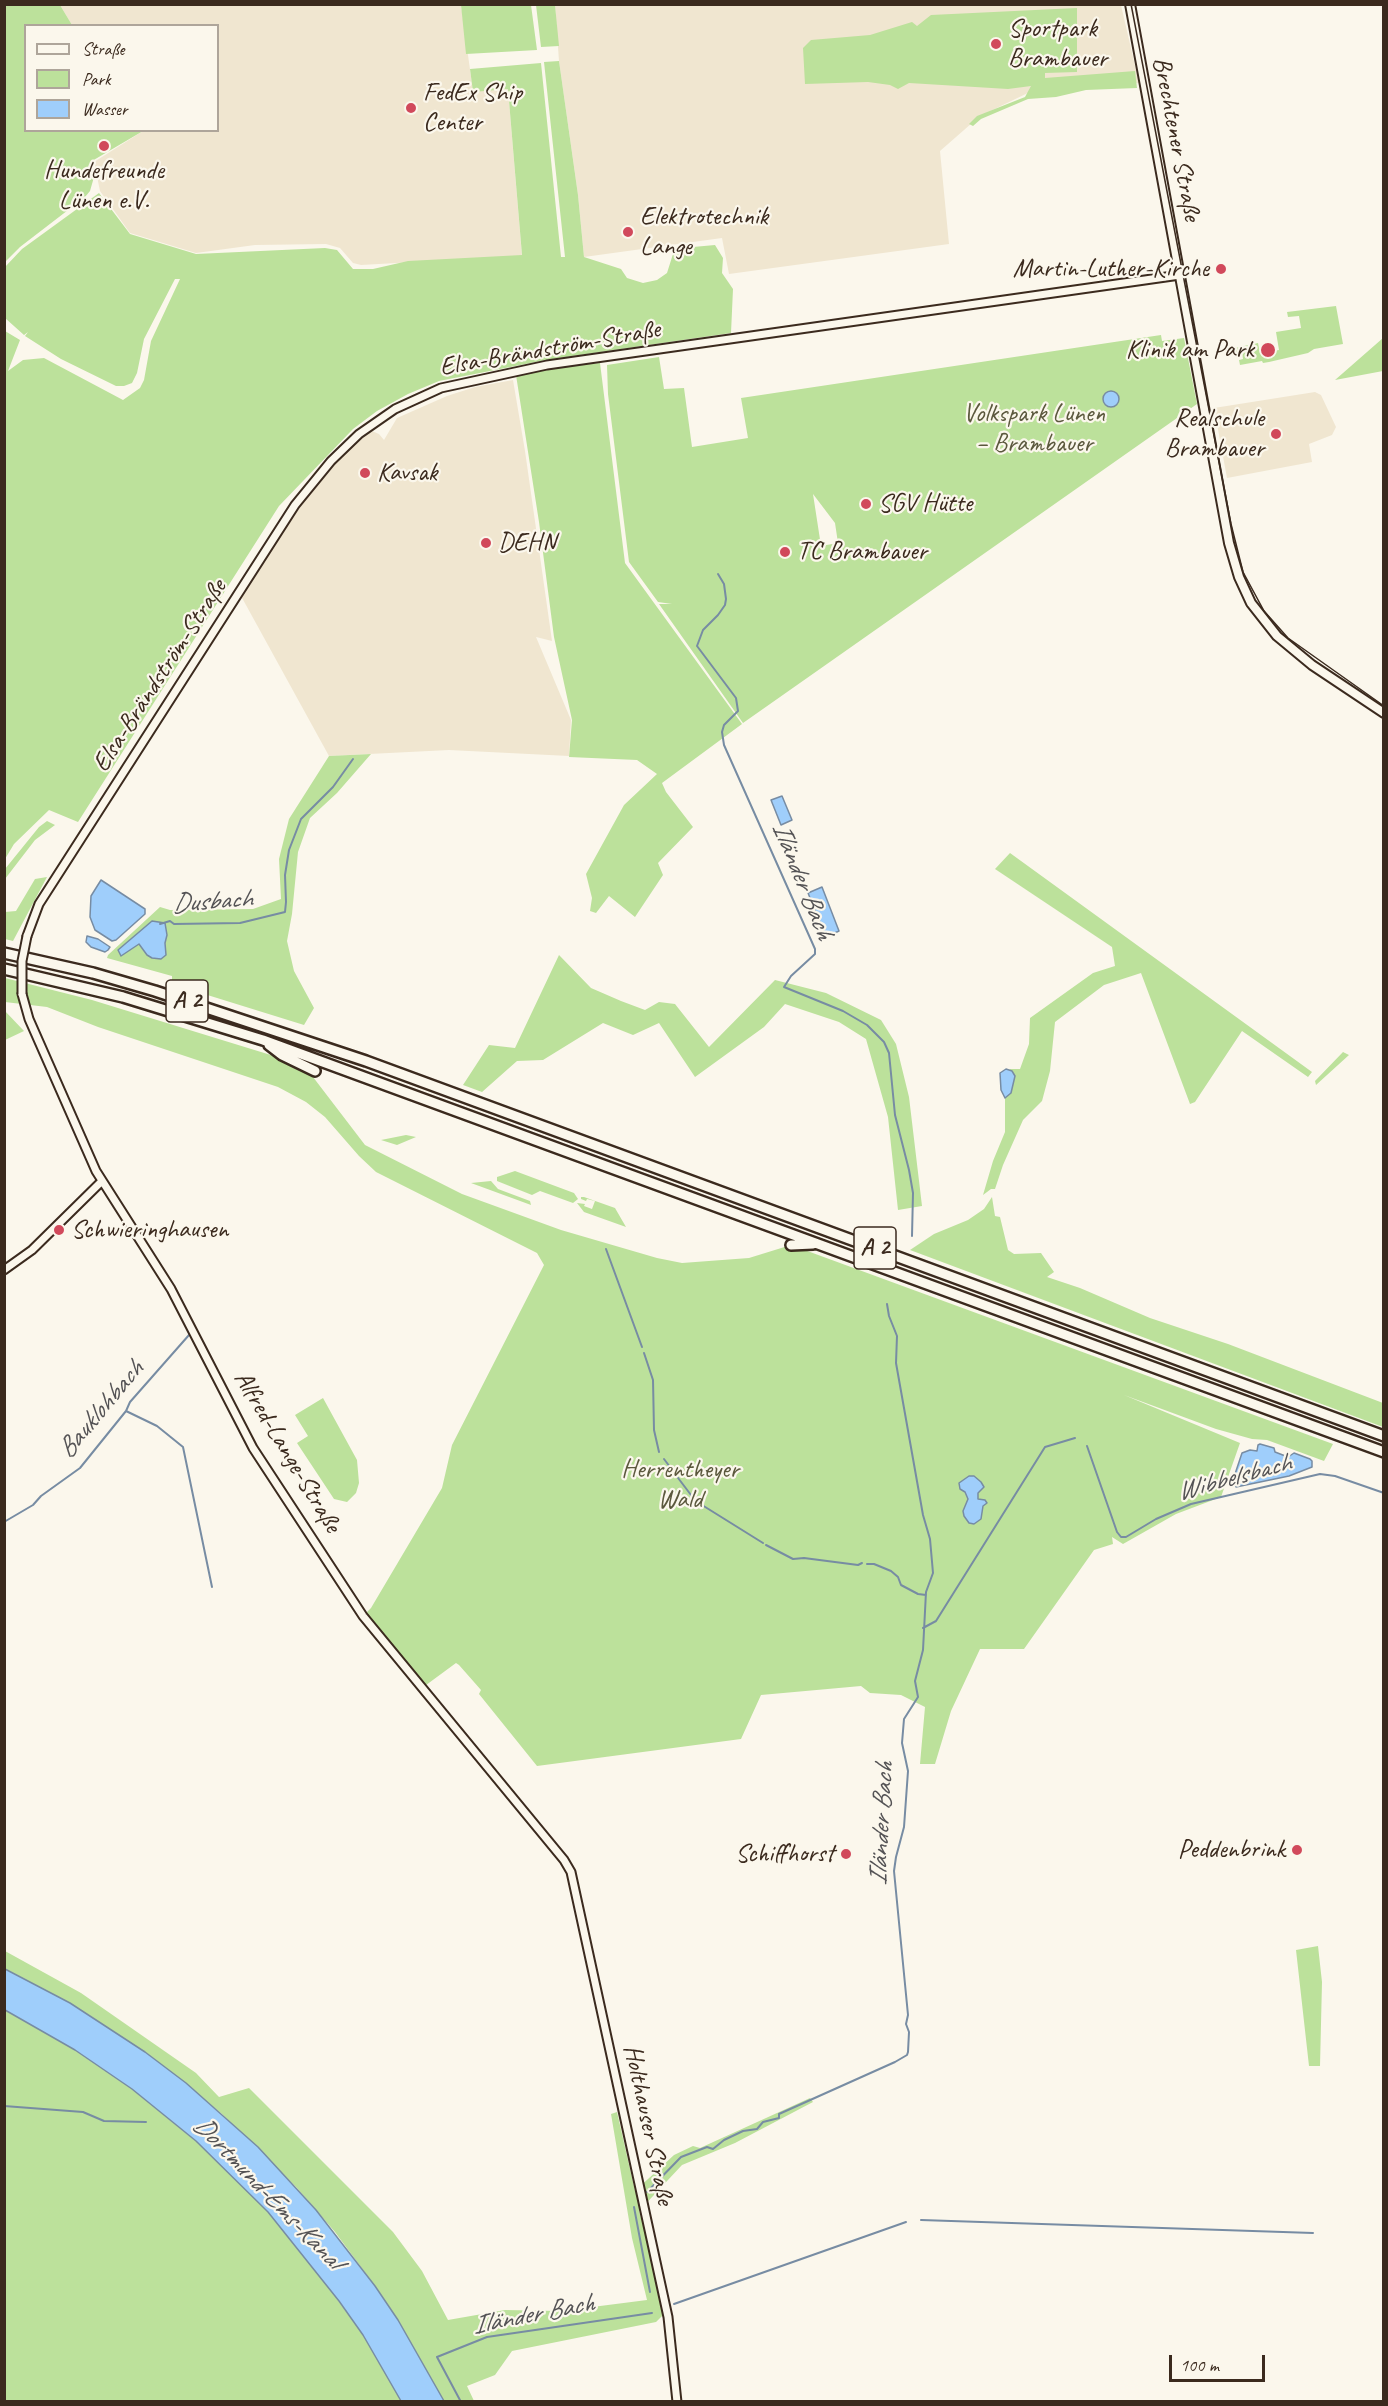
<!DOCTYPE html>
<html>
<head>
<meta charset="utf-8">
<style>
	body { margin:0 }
	#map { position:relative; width:1388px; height:2406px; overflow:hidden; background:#fbf7ec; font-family:Caveat,sans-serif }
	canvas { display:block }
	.frame { position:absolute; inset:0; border:6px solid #3b2a1e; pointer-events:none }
	.legend { position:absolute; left:24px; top:24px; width:195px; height:108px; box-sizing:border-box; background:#fbf7ec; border:2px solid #aea59a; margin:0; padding:8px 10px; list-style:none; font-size:18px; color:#3b2a1e }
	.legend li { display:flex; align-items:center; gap:12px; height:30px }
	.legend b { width:30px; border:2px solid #aea59a }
	.scale { position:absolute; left:1169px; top:2355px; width:96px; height:27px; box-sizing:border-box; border:3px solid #3b2a1e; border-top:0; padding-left:8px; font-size:18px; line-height:21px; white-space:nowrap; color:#3b2a1e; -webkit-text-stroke:4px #fbf7ec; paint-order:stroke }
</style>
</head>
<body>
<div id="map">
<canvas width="1388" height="2406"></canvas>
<div class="frame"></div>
<ul class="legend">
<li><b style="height:8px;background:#fbf7ec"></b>Straße</li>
<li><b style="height:16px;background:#bce19b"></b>Park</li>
<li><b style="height:16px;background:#9fcefb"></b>Wasser</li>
</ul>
<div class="scale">100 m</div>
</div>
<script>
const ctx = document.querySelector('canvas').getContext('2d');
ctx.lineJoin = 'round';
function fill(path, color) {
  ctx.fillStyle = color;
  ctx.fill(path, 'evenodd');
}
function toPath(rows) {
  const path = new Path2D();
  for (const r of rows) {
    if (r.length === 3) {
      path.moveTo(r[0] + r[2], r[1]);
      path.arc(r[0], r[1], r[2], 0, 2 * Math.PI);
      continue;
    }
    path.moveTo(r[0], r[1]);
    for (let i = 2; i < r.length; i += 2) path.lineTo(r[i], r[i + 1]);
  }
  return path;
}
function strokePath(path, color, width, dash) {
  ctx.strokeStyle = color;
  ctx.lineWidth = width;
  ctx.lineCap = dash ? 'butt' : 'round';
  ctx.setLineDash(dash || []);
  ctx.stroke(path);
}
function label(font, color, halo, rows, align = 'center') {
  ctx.font = font + ' Caveat,sans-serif';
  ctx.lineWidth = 4.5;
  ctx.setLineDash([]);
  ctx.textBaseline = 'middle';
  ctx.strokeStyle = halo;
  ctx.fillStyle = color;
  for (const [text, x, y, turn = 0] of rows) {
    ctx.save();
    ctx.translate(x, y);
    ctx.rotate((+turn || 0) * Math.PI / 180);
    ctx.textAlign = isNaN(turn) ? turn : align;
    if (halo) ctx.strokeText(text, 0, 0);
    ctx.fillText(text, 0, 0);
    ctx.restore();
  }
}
const built = toPath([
	[60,5,461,5,473,91,508,89,522,256,361,265,353,263,340,248,326,244,255,245,196,253,130,233,100,191,94,162,143,131,218,130,218,26,72,25],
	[555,5,1121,5,1139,83,1032,91,980,116,940,151,949,244,729,274,722,238,584,257,578,195,559,61],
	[513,380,525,451,552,641,536,637,571,720,569,756,449,750,329,756,241,596,320,477,357,442,372,431,379,434,384,440,397,418,447,396,475,387],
	[1315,392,1321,395,1336,427,1332,435,1309,444,1312,462,1227,478,1214,408]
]);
const green = toPath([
	[5,4,60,5,72,25,26,26,26,130,143,131,92,161,94,177,90,191,85,197,20,247,5,262],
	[461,5,531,5,537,50,466,54],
	[536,5,555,5,559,46,541,47],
	[1077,8,1077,72,1045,73,1045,78,1135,71,1137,88,1086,90,1056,97,1028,99,981,119,973,126,969,124,977,116,1025,97,1031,86,1008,89,909,83,898,89,890,85,868,82,805,84,803,48,811,40,870,35,912,22,917,26,931,15],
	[559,61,578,195,584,257,621,269,627,278,643,283,657,280,667,273,673,254,682,248,715,245,723,258,722,273,733,289,731,333,546,360,439,381,408,394,377,411,353,429,279,506,78,822,49,810,14,844,5,859,5,331,20,340,8,371,23,360,44,358,123,400,140,388,144,380,151,341,180,279,175,279,144,339,137,373,132,383,124,386,116,386,61,359,25,336,28,332,24,335,5,318,5,267,22,249,99,193,130,234,196,254,325,248,337,250,353,269,373,269,408,261,522,255,508,89,473,92,470,69,541,63,561,257,565,257,544,62],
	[1336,306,1343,344,1314,349,1308,353,1269,362,1263,363,1262,361,1240,365,1239,360,1243,359,1242,351,1238,352,1238,356,1236,357,1235,348,1258,343,1260,353,1279,350,1276,332,1301,328,1299,316,1288,317,1287,312],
	[1161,335,1162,341,1184,338,1197,404,743,723,659,604,672,604,658,602,629,562,608,394,607,365,659,357,664,389,684,388,692,447,748,438,741,398],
	[813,494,835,523,838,543,821,546],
	[1383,338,1383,371,1335,380],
	[600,363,625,563,742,724,662,783,666,792,693,827,658,863,663,875,635,917,609,896,596,913,590,911,592,898,586,874,624,805,657,774,637,760,569,757,572,720,554,637,539,522,516,375,547,368],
	[371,754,337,793,310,818,298,852,292,914,287,941,294,971,314,1008,304,1025,172,984,172,976,107,958,108,955,160,907,170,910,253,909,281,899,279,859,289,819,329,756],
	[47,821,55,825,35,840,5,879,5,869,39,827],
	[1010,853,1312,1072,1308,1077,1242,1031,1195,1102,1190,1104,1141,973,1104,985,1055,1022,1050,1071,1042,1101,1023,1120,1003,1165,995,1189,991,1189,983,1195,993,1161,1005,1132,1005,1098,1012,1071,1009,1069,1020,1069,1029,1044,1030,1018,1093,973,1115,966,1112,947,995,869],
	[47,877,13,941,5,939,5,912,16,911,35,879],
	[559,955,591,988,621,1001,645,1010,659,1002,675,1004,709,1047,775,980,826,993,881,1020,896,1044,909,1097,922,1206,898,1210,888,1117,866,1039,839,1022,785,1004,764,1027,695,1077,659,1023,633,1035,603,1023,543,1060,517,1061,482,1092,463,1085,489,1045,515,1048],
	[5,978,92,1000,274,1056,313,1077,365,1145,462,1194,561,1230,657,1258,682,1263,749,1258,791,1245,1333,1444,1324,1461,1267,1440,1252,1439,1216,1429,1124,1395,1240,1443,1221,1497,1176,1514,1123,1544,1112,1537,1113,1544,1094,1550,1024,1649,980,1649,951,1711,935,1764,920,1764,925,1707,901,1695,870,1693,861,1686,761,1695,741,1739,537,1766,479,1694,481,1690,459,1665,456,1663,422,1688,363,1616,371,1608,442,1488,452,1445,544,1265,537,1253,376,1172,359,1156,325,1117,306,1102,278,1087,98,1027,47,1007,5,1002],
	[5,1011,24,1031,5,1040,4,1040],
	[1343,1052,1349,1055,1316,1085,1315,1081],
	[406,1135,416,1137,397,1145,381,1140],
	[515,1171,574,1193,578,1199,573,1203,540,1191,532,1195,497,1181,497,1177],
	[491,1181,498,1189,530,1201,531,1205,471,1183],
	[581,1197,584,1197,615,1208,626,1227,584,1212,577,1203,585,1204,584,1206,592,1209,595,1201,587,1199,586,1201,581,1199],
	[992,1197,995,1216,1000,1217,1008,1250,1014,1254,1041,1253,1054,1272,1047,1277,1080,1288,1150,1318,1228,1344,1383,1403,1383,1427,910,1250,934,1234,968,1220,984,1209],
	[323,1398,357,1460,359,1483,356,1493,347,1502,334,1499,297,1443,308,1436,295,1415],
	[1318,1946,1322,1982,1320,2066,1309,2066,1296,1950],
	[5,1951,81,1993,196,2073,219,2097,249,2088,393,2232,422,2271,448,2320,505,2310,561,2311,647,2300,632,2238,611,2114,617,2112,635,2191,674,2155,693,2146,700,2148,810,2098,813,2102,735,2143,682,2165,639,2211,667,2311,656,2322,512,2351,495,2375,467,2386,474,2401,444,2401,398,2320,375,2286,335,2232,296,2187,222,2114,145,2052,70,2003,5,1969],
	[5,2010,75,2050,132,2089,196,2141,233,2176,268,2212,315,2268,363,2335,401,2401,5,2402]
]);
const water = toPath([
	[1111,399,8],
	[782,796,792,820,781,825,771,800,782,796],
	[101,880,145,909,145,914,116,940,112,941,95,930,90,917,91,896,101,880],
	[822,887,839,931,826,937,808,893,822,887],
	[152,921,165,923,167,935,165,943,166,955,161,959,152,958,147,955,139,944,121,956,118,950,152,921],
	[87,936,98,939,110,947,108,950,105,952,91,947,86,942,87,936],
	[1006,1069,1012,1071,1015,1076,1011,1093,1005,1098,1001,1090,1000,1073,1006,1069],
	[1260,1444,1274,1448,1275,1452,1288,1457,1294,1453,1310,1459,1312,1461,1312,1467,1289,1476,1236,1487,1233,1480,1242,1453,1250,1450,1257,1451,1258,1445,1260,1444],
	[969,1476,974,1476,981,1482,984,1487,978,1493,978,1499,985,1500,987,1503,983,1506,981,1519,974,1524,969,1523,964,1516,963,1511,968,1499,965,1492,960,1489,959,1483,969,1476],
	[5,1969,70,2003,145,2052,186,2083,258,2147,316,2210,375,2286,398,2320,444,2401,401,2401,363,2335,339,2301,268,2212,196,2141,132,2089,75,2050,5,2010,5,1969]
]);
const stream = toPath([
	[718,574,724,584,726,599,725,605,718,615,703,630,697,646,736,698,738,711,724,725,722,732,724,745,815,949,815,954,791,976,784,987,843,1011,867,1025,884,1042,889,1053,895,1115,909,1170,913,1193,912,1236],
	[160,924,170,921,174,924,240,923,285,912,286,902,285,875,289,850,301,819,333,787,353,759],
	[606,1249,642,1347],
	[644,1353,653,1380,654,1430,659,1452],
	[126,1411,157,1426,183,1447,212,1587],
	[1087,1446,1117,1532,1121,1537,1126,1537,1156,1519,1191,1504,1320,1474,1335,1476,1384,1493],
	[664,1459,670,1467],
	[672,1470,691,1495,702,1505,763,1543],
	[4,1522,33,1505,41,1496,80,1468,126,1411,130,1402,189,1335],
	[766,1545,793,1559,804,1558,858,1565,862,1563],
	[867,1564,874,1564,891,1571,898,1577,901,1585,918,1594,926,1595],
	[923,1628,936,1621,1045,1447,1075,1438],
	[4,2106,83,2112,104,2121,146,2122],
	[647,2192,681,2157,707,2147,713,2149,724,2140,743,2131,757,2129,763,2122,779,2118,779,2114,895,2062,907,2055,908,2052,909,2032,906,2024,908,2015,894,1871,896,1857,904,1827,908,1771,902,1743,904,1719,918,1697,915,1681,923,1650,926,1592,933,1573,930,1539,923,1515,896,1363,897,1336,889,1316,887,1304],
	[634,2207,650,2292],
	[921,2220,1313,2233],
	[674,2304,906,2222],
	[461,2402,437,2357,487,2337,652,2313]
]);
const tertiary = toPath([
	[27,936,39,904,295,505,331,461,359,434,395,409,441,388,547,365,1180,275],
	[22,994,29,1019,96,1171,171,1289,253,1448,363,1616,564,1860,571,1872,668,2317,677,2402],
	[4,1270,32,1250,102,1181]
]);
const secondary = toPath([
	[1130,4,1229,543,1239,577,1251,603,1277,636,1312,665,1384,713]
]);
const motorway = toPath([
	[4,953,93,973,155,991,366,1061,1384,1436],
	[4,969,123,997,263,1040,1384,1452],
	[269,1045,282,1055,315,1071],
	[791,1245,813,1244]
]);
const tram = toPath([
	[1131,4,1231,524,1243,572,1264,611,1288,638,1384,706]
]);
const tertiaryBridge = toPath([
	[22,994,22,961,27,936]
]);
const markers = [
	[996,44,6,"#d1495b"],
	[411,108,6,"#d1495b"],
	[104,146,6,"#d1495b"],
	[628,232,6,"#d1495b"],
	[1221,269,6,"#d1495b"],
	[1268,350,8,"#d1495b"],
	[1276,434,6,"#d1495b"],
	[365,473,6,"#d1495b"],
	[866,504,6,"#d1495b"],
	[486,543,6,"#d1495b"],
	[785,552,6,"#d1495b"],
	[59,1230,6,"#d1495b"],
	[1297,1850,6,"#d1495b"],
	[846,1854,6,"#d1495b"]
];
const shields = [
	[187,1001,42],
	[875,1248,42]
];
const shieldNames = [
	["A 2",187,1001],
	["A 2",875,1248]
];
const poiNames = [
	["Sportpark",1008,29],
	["Brambauer",1008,59],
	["FedEx Ship",423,93],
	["Center",423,123],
	["Hundefreunde",104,171,"center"],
	["Lünen e.V.",104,201,"center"],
	["Elektrotechnik",640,217],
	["Lange",640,247],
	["Martin-Luther-Kirche",1209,269,"right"],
	["Klinik am Park",1254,350,"right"],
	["Realschule",1264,419,"right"],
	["Brambauer",1264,449,"right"],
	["Kavsak",377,473],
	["SGV Hütte",878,504],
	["DEHN",498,543],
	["TC Brambauer",797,552],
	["Schwieringhausen",71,1230],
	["Peddenbrink",1285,1850,"right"],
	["Schiffhorst",834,1854,"right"]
];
const streetNames = [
	["Brechtener Straße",1176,139,79],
	["Elsa-Brändström-Straße",550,349,-10],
	["Elsa-Brändström-Straße",160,676,-57],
	["Alfred-Lange-Straße",287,1452,59],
	["Holthauser Straße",648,2125,78]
];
const parkNames = [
	["Volkspark Lünen",1034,414],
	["– Brambauer",1034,444],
	["Herrentheyer",680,1470],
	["Wald",680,1500]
];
const waterNames = [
	["Iländer Bach",802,881,68],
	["Dusbach",212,902,-4],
	["Bauklohbach",101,1410,-50],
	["Wibbelsbach",1234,1478,-15],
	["Iländer Bach",882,1824,-87],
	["Dortmund-Ems-Kanal",267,2193,46],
	["Iländer Bach",533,2315,-11]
];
fill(built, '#f0e6d0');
fill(green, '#bce19b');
fill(water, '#9fcefb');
strokePath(water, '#778ca3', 1.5);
strokePath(stream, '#778ca3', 2);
strokePath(tertiary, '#3b2a1e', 11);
strokePath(secondary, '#3b2a1e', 12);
strokePath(motorway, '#3b2a1e', 14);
strokePath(tertiary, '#fbf7ec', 7);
strokePath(secondary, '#fbf7ec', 8);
strokePath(motorway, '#fbf7ec', 9);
strokePath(tram, '#3b2a1e', 1.5);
strokePath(tertiaryBridge, '#3b2a1e', 11, []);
strokePath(tertiaryBridge, '#fbf7ec', 7);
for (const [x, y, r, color] of markers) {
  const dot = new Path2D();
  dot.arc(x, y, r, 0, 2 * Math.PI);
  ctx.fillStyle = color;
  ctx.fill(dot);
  strokePath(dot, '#fbf7ec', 2);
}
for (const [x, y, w] of shields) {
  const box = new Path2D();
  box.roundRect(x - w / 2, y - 21, w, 42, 4.5);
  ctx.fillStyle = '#fbf7ec';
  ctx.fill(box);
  strokePath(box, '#3b2a1e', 1.5);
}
label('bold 24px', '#3b2a1e', null, shieldNames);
label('26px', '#3b2a1e', '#fbf7ec', poiNames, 'left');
label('26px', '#3b2a1e', '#fbf7ec', streetNames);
label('26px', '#5b583d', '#fbf7ec', parkNames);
label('italic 27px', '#545355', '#fbf7ec', waterNames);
</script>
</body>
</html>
